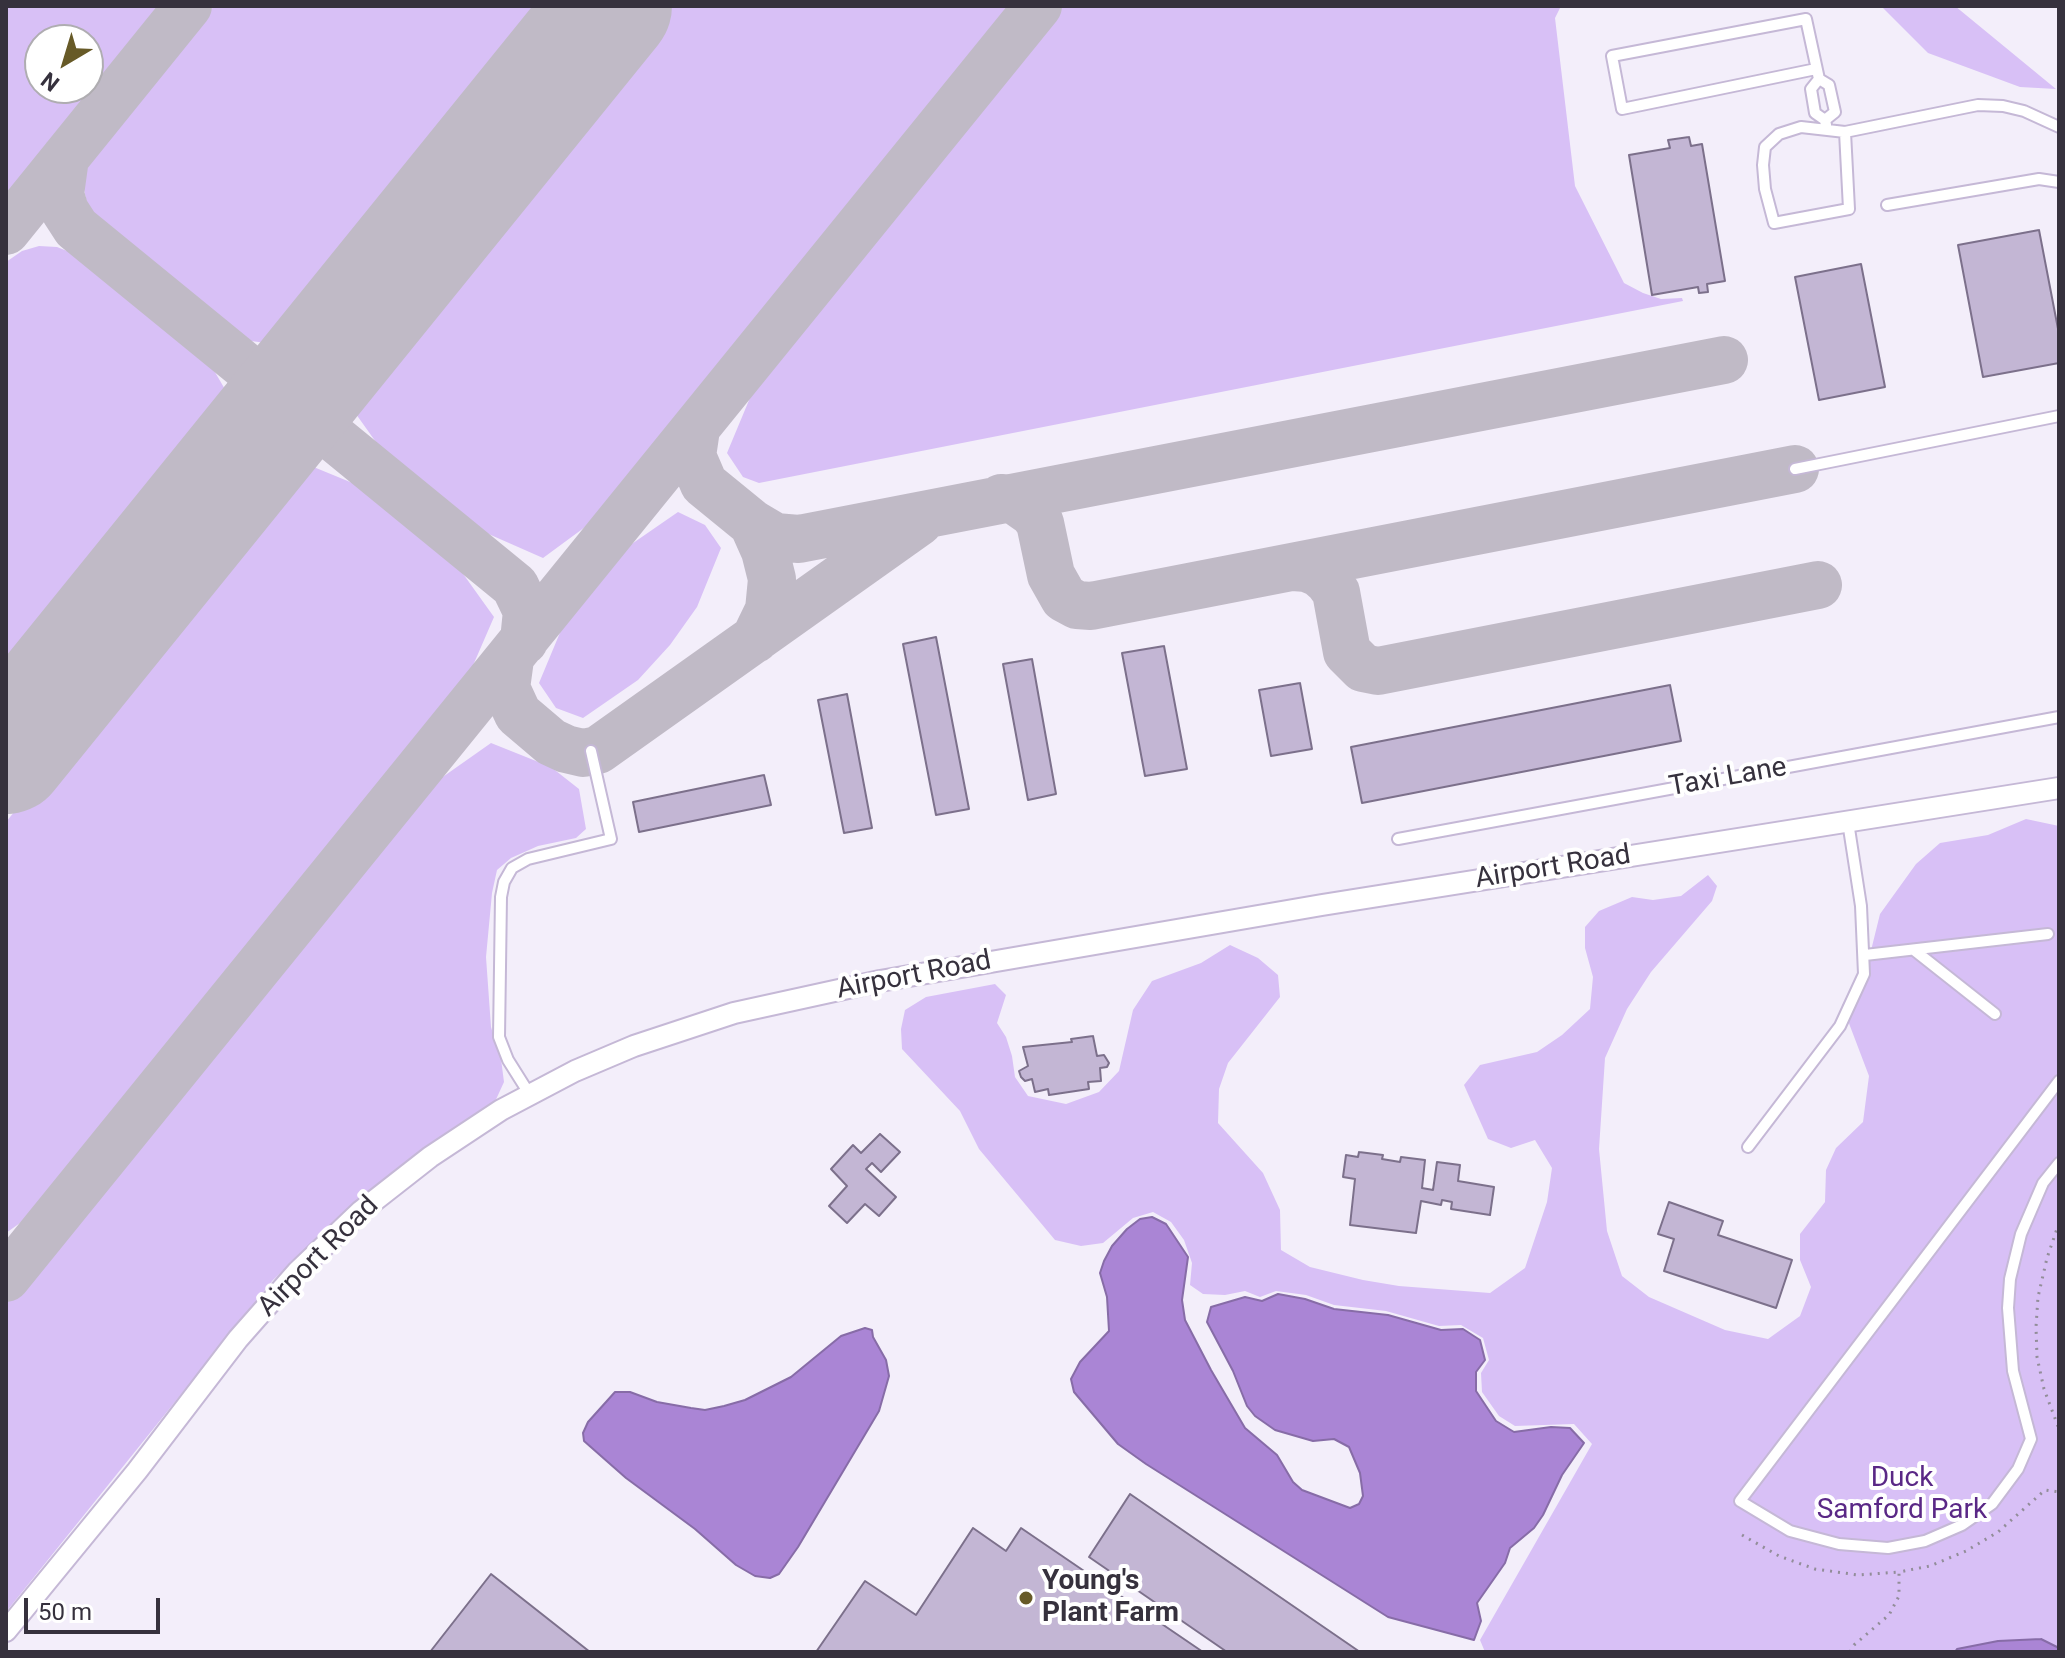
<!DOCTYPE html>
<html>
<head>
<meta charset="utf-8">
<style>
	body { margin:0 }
	#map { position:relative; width:2065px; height:1658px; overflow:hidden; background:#f3eefa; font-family:Roboto,sans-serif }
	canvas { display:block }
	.frame { position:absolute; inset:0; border:8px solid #36313d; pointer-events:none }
	.north { position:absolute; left:24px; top:24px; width:80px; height:80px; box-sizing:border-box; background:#fff; border:2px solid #afadb1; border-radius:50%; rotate:218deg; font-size:22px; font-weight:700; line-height:32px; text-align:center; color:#36313d }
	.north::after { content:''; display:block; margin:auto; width:28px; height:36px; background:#675a27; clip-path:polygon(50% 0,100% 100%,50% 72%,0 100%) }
	.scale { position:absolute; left:24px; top:1598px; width:136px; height:36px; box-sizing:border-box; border:4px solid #36313d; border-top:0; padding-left:10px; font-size:24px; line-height:28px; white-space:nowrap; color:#36313d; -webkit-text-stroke:6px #fff; paint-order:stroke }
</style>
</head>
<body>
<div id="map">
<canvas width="2065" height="1658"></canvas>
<div class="frame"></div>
<div class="north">N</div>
<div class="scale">50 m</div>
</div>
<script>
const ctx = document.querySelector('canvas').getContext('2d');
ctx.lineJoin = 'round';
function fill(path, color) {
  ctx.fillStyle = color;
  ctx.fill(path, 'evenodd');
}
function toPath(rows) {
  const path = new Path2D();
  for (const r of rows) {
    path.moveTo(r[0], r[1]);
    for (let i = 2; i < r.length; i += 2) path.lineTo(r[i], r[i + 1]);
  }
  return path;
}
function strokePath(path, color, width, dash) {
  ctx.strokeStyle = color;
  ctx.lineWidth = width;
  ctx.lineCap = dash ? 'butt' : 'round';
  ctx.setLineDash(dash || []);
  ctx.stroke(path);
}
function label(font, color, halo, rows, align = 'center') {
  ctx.font = font + ' Roboto,sans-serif';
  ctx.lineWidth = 8;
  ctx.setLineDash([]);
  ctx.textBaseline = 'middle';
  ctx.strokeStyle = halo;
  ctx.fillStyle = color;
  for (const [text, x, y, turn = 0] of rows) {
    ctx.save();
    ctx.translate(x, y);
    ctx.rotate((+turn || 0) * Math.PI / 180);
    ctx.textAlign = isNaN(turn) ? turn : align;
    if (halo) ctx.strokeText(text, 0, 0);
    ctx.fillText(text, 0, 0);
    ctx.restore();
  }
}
const green = toPath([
	[6,6,162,6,6,199],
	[88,40,88,88,40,88,40,40],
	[214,6,562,6,294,336,266,343,251,341,237,334,98,221,88,207,84,190,84,175,89,161],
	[667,6,1021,6,693,411,596,519,543,558,484,532,433,496,383,452,346,400],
	[1057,6,1561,6,1555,18,1575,186,1624,283,1643,293,1661,299,1682,298,1683,301,759,483,743,477,727,453,752,393,844,269],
	[1881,6,1955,6,2056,89,2020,87,1928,53],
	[39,246,57,247,75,254,212,367,226,391,227,406,226,421,6,692,6,262,22,251],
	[299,461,355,484,410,522,456,564,494,617,468,677,376,800,132,1103,34,1213,6,1233,6,822],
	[678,512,705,525,721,548,697,607,670,645,638,680,583,718,556,708,539,683,564,623,592,585,623,550],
	[491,743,551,767,579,789,586,829,576,838,538,846,511,858,497,870,492,893,486,957,491,1027,501,1059,504,1082,493,1106,418,1155,353,1204,273,1280,6,1612,6,1301,336,894,437,781],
	[2026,819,2059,826,2059,1652,1485,1652,1480,1640,1592,1444,1574,1424,1515,1426,1499,1416,1482,1392,1481,1373,1489,1360,1483,1338,1461,1325,1439,1326,1386,1311,1334,1305,1306,1295,1276,1291,1260,1297,1245,1291,1225,1295,1203,1294,1190,1285,1192,1263,1184,1240,1171,1222,1153,1212,1133,1218,1103,1243,1081,1246,1055,1240,979,1149,960,1111,902,1049,901,1029,905,1010,926,997,995,984,1006,995,997,1023,1006,1037,1012,1056,1015,1077,1028,1096,1066,1104,1099,1092,1119,1071,1133,1010,1152,981,1201,963,1230,945,1258,958,1278,975,1280,997,1228,1063,1219,1089,1218,1123,1263,1173,1280,1210,1281,1250,1310,1267,1363,1280,1399,1286,1490,1293,1525,1268,1547,1202,1552,1168,1535,1140,1511,1148,1488,1139,1464,1085,1480,1065,1537,1052,1562,1035,1590,1009,1593,977,1585,948,1585,927,1599,911,1632,897,1653,900,1681,896,1708,875,1717,886,1712,901,1651,972,1627,1009,1605,1058,1599,1149,1607,1231,1622,1276,1649,1297,1725,1330,1768,1339,1800,1316,1811,1287,1800,1260,1800,1234,1825,1202,1826,1170,1836,1148,1863,1122,1869,1076,1842,1005,1864,979,1880,914,1916,864,1940,843,1988,835]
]);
const water = toPath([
	[1152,1217,1166,1224,1188,1257,1182,1300,1185,1320,1211,1370,1245,1428,1277,1455,1293,1482,1302,1490,1350,1508,1359,1504,1363,1496,1360,1473,1349,1447,1334,1439,1313,1441,1275,1430,1255,1416,1247,1406,1233,1371,1207,1322,1211,1307,1245,1297,1262,1301,1278,1294,1305,1299,1334,1309,1388,1315,1441,1330,1463,1329,1480,1340,1485,1360,1476,1372,1476,1391,1496,1421,1514,1432,1551,1427,1570,1428,1584,1443,1562,1475,1543,1515,1534,1528,1510,1548,1505,1563,1477,1603,1481,1621,1474,1640,1388,1617,1146,1464,1118,1444,1074,1392,1071,1379,1080,1362,1109,1331,1107,1297,1100,1273,1104,1261,1112,1246,1127,1229,1140,1219,1152,1217],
	[865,1328,872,1330,873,1337,886,1360,889,1376,879,1411,798,1547,779,1574,770,1578,755,1576,736,1565,695,1529,626,1478,584,1441,583,1433,588,1422,615,1392,630,1392,657,1402,691,1408,705,1410,724,1406,745,1400,791,1377,841,1336,865,1328],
	[2041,1639,2059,1648,2059,1652,1955,1652,1957,1649,1998,1641,2041,1639]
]);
const taxiway = toPath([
	[65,158,60,194,65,211,76,228,251,371,270,376,288,377,306,372,322,363],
	[6,231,188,6],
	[322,363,315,380,314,399,318,417,328,433,515,586,527,611,524,641],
	[696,429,692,456,704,484,753,524,775,537,799,539,1724,360],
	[251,451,259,431,264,410,251,371],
	[1001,498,1013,499,1033,513,1040,523,1051,575,1064,598,1077,605,1091,606,1795,469],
	[753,524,765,551,772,579,769,610,755,639],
	[1293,567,1307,568,1319,573,1328,581,1336,592,1347,652,1363,668,1378,671,1818,585],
	[510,659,506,688,518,714,551,742,566,749,583,753,598,750,919,522],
	[6,1278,1038,6]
]);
const runway = toPath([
	[6,753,611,6]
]);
const building = toPath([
	[1689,137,1691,146,1702,144,1725,281,1707,284,1708,292,1699,293,1698,287,1652,295,1629,155,1670,148,1668,140,1689,137],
	[2039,230,2059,334,2059,363,1983,377,1958,245,2039,230],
	[1861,264,1885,387,1819,400,1795,277,1861,264],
	[936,637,969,809,936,815,903,644,936,637],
	[1164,646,1187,769,1145,776,1122,653,1164,646],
	[1032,659,1056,794,1028,800,1003,664,1032,659],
	[1300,683,1312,749,1271,756,1259,690,1300,683],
	[1670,685,1681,741,1362,803,1351,747,1670,685],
	[847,694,872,828,844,833,818,700,847,694],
	[764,775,771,805,639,832,633,802,764,775],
	[1093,1036,1097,1056,1104,1055,1109,1063,1107,1067,1100,1068,1101,1081,1088,1082,1089,1089,1049,1095,1048,1089,1035,1092,1032,1079,1025,1081,1021,1077,1019,1071,1028,1066,1023,1047,1072,1042,1071,1039,1093,1036],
	[880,1134,900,1152,881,1172,872,1163,866,1169,896,1197,879,1216,865,1204,847,1223,829,1206,847,1186,831,1169,853,1145,861,1153,880,1134],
	[1359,1152,1383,1155,1382,1159,1400,1162,1401,1157,1425,1160,1422,1188,1433,1190,1437,1162,1460,1165,1458,1181,1494,1187,1490,1215,1451,1209,1452,1202,1442,1200,1441,1205,1421,1201,1416,1233,1350,1225,1355,1179,1343,1177,1346,1155,1358,1157,1359,1152],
	[1669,1202,1723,1221,1718,1235,1792,1260,1776,1308,1664,1271,1674,1239,1658,1234,1669,1202],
	[1130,1494,1360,1652,1227,1652,1089,1557,1130,1494],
	[973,1528,1006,1551,1021,1528,1203,1652,816,1652,865,1581,916,1615,973,1528],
	[491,1574,590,1652,430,1652,491,1574]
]);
const path = toPath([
	[2059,1223,2047,1258,2038,1297,2036,1327,2037,1357,2044,1389,2059,1429],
	[1742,1535,1779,1556,1815,1569,1858,1575,1899,1572],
	[1850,1652,1854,1645,1889,1615,1899,1596,1899,1572,1930,1566,1966,1551,1998,1532,2045,1490,2059,1492]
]);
const service = toPath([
	[1816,69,1622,109,1612,56,1806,19,1819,79,1829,85,1835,112,1825,120],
	[1819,79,1811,89,1815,113,1825,120,1826,125],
	[1845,132,1849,209,1774,223,1765,189,1763,165,1765,147,1779,134,1801,127,1845,132,1978,105,2003,106,2024,111,2059,127],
	[1887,205,2039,179,2059,182],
	[1795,469,2059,416],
	[1398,839,2059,717],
	[1914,950,1995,1014],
	[1865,955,2048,934],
	[2059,1081,1740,1501,1790,1531,1839,1544,1888,1548,1925,1541,1962,1525,1992,1504,2018,1469,2031,1439,2013,1371,2008,1308,2010,1279,2021,1234,2043,1183,2059,1163],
	[530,1095,508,1060,499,1037,501,897,504,882,512,868,528,859,611,839,591,751],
	[1748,1147,1840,1026,1864,974,1861,906,1848,822]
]);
const minor = toPath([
	[6,1631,137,1471,238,1339,297,1272,361,1211,430,1157,501,1110,575,1071,634,1046,734,1013,880,981,1322,905,2059,788]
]);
const markers = [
	[1026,1598,8,"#675a27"]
];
const streetNames = [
	["Taxi Lane",1728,778,-10],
	["Airport Road",1553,868,-9],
	["Airport Road",914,976,-11],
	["Airport Road",319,1257,-45]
];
const parkNames = [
	["Duck",1902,1479],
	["Samford Park",1902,1511]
];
const poiNames = [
	["Young's",1042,1582],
	["Plant Farm",1042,1614]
];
fill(green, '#d8c0f6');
fill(water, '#aa85d5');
strokePath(water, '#876ca7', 2);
strokePath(taxiway, '#c0bac6', 48);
strokePath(runway, '#c0bac6', 122);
fill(building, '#c3b6d4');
strokePath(building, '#7c708b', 2);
strokePath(service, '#c5b8d6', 14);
strokePath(minor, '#c5b8d6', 24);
strokePath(path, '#928d99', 3, [2, 6]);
strokePath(service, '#fff', 10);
strokePath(minor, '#fff', 20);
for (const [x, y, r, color] of markers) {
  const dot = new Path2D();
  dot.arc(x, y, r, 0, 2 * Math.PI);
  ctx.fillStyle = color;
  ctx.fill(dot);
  strokePath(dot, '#fff', 3);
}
label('28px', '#36313d', '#fff', streetNames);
label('28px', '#5a2886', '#fff', parkNames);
label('bold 28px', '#36313d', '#fff', poiNames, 'left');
</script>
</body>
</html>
